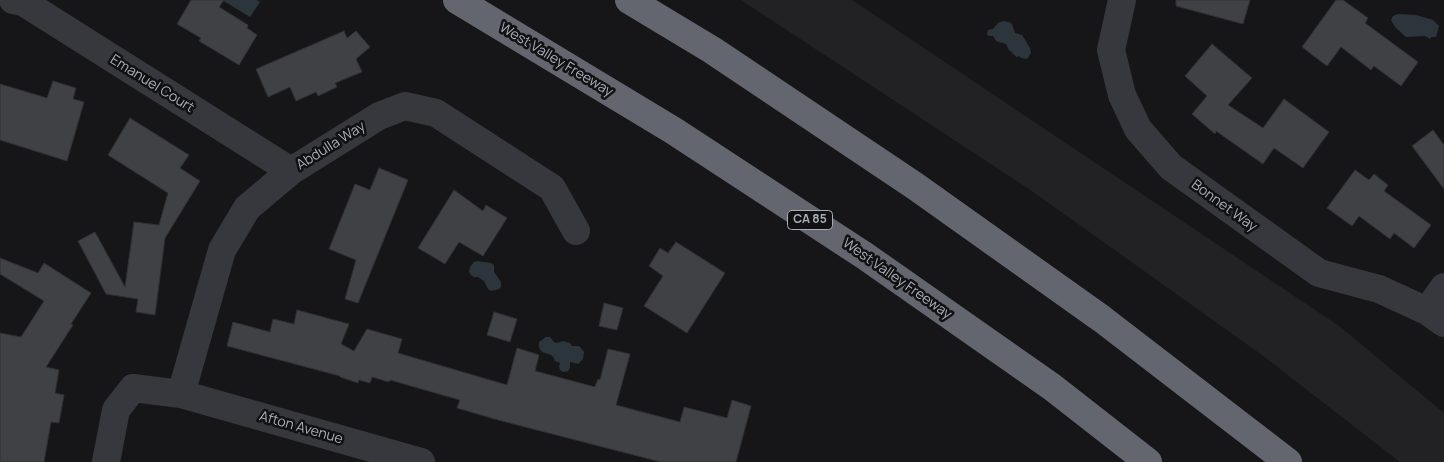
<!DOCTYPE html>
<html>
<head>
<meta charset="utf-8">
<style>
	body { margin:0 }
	canvas { display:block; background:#161618 }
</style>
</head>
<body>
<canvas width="1444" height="462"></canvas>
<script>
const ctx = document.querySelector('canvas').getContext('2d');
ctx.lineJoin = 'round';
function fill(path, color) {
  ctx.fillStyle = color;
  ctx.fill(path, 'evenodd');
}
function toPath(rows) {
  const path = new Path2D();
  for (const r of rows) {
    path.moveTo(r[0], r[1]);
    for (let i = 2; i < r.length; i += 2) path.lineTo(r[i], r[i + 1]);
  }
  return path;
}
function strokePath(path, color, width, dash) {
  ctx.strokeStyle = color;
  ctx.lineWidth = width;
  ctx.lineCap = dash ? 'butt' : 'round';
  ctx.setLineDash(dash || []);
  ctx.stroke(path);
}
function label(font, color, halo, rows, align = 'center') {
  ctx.font = font + ' Manrope,sans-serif';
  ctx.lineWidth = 5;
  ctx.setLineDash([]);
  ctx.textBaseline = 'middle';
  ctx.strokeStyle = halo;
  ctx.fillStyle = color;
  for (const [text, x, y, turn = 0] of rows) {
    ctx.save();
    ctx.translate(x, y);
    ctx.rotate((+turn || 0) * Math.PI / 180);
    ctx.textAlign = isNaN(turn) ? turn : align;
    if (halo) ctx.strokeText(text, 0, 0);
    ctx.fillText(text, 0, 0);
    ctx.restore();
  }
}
const built = toPath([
	[741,0,852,0,1339,326,1444,413,1444,462,1400,462,1262,355,1029,189]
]);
const water = toPath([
	[222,0,257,0,260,2,250,17],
	[1398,14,1416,15,1433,20,1439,26,1436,37,1431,37,1430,39,1425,36,1406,37,1395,27,1391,20,1393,16],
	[1003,21,1009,22,1012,24,1015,33,1022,35,1030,48,1031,53,1027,59,1021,58,1019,56,1017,57,1012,53,1012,52,1009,50,1006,44,996,41,993,36,989,36,987,34,988,30,993,29,998,23],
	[477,261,491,263,494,265,494,272,501,282,501,287,499,289,491,291,488,289,484,281,478,277,474,277,471,275,469,272,470,267,474,262],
	[546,337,550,337,554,342,557,343,563,341,570,343,572,346,579,346,584,352,583,359,578,364,570,362,570,368,568,371,563,372,560,370,559,367,560,363,555,361,554,358,551,355,542,352,539,348,539,342]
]);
const building = toPath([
	[191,0,224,0,219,7,248,25,247,28,257,35,239,65,199,41,201,38,177,24,191,0],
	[1176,0,1250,0,1243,24,1176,6,1176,0],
	[1336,0,1343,0,1368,18,1365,23,1418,62,1401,86,1374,66,1371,70,1341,47,1327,66,1302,47,1336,0],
	[344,31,347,38,356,31,370,47,356,59,362,72,335,83,337,87,318,96,316,92,296,101,290,87,268,97,256,69,344,31],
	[1212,44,1252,78,1228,105,1263,128,1284,99,1329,132,1303,168,1274,148,1263,164,1216,131,1215,134,1192,114,1207,96,1185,76,1212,44],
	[53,81,76,88,73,99,84,102,67,161,0,140,0,84,47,98,53,81],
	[130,118,189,155,180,168,200,181,165,238,155,315,136,312,138,299,106,294,78,241,95,232,125,287,134,222,159,225,168,193,108,155,130,118],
	[1433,130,1444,145,1444,189,1412,146,1433,130],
	[379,168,408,180,358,303,345,299,356,260,329,249,355,184,370,190,379,168],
	[1355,170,1369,180,1374,174,1388,185,1384,191,1431,225,1414,248,1394,233,1390,239,1359,216,1352,226,1327,208,1355,170],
	[454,190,483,211,486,205,507,218,483,256,459,242,445,264,418,248,454,190],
	[676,242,725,273,687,333,644,306,663,276,649,266,660,248,668,253,676,242],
	[0,258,38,273,44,263,91,293,71,324,73,325,46,367,59,370,55,393,64,395,59,423,51,422,44,462,0,462,0,333,21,337,44,301,0,274,0,258],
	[604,303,623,308,617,330,599,326,604,303],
	[297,310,349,324,341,344,354,351,367,329,402,339,398,353,507,385,517,348,539,355,535,371,595,387,598,379,600,380,608,349,630,354,616,405,680,422,684,407,727,418,732,400,751,406,736,462,661,462,498,420,457,408,460,400,390,380,389,382,372,377,370,383,359,380,358,383,340,377,340,376,227,346,233,322,270,332,273,319,294,324,297,310],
	[494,312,517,319,510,342,487,335,494,312]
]);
const minor = toPath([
	[13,0,23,2,291,171],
	[1122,0,1111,50,1122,95,1138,129,1171,167,1319,273,1379,289,1427,311,1444,323],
	[1427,311,1444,287],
	[181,394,222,250,247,208,291,171,379,116,405,106,436,113,552,188,576,231],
	[106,462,116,410,133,388,181,394,421,462]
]);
const highway = toPath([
	[457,0,674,131,865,256,1052,387,1148,462],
	[629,0,712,50,915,186,1102,319,1288,462]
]);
const shields = [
	[810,220,45]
];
const shieldNames = [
	["CA 85",810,220]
];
const streetNames = [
	["West Valley Freeway",556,60,31],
	["Emanuel Court",152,84,32],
	["Abdulla Way",331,146,-32],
	["Bonnet Way",1224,206,36],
	["West Valley Freeway",897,279,35],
	["Afton Avenue",301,428,16]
];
fill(built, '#222225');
fill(water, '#2c353c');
fill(building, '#404145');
strokePath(building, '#303034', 1);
strokePath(minor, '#37383d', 28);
strokePath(highway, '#63666e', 28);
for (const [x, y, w] of shields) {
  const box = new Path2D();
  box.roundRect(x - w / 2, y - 9.5, w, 19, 4);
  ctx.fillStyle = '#111113';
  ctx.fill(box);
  strokePath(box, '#a8adb8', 1);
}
label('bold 12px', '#a8adb8', null, shieldNames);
label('14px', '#a8adb8', '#111113', streetNames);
</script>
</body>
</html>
